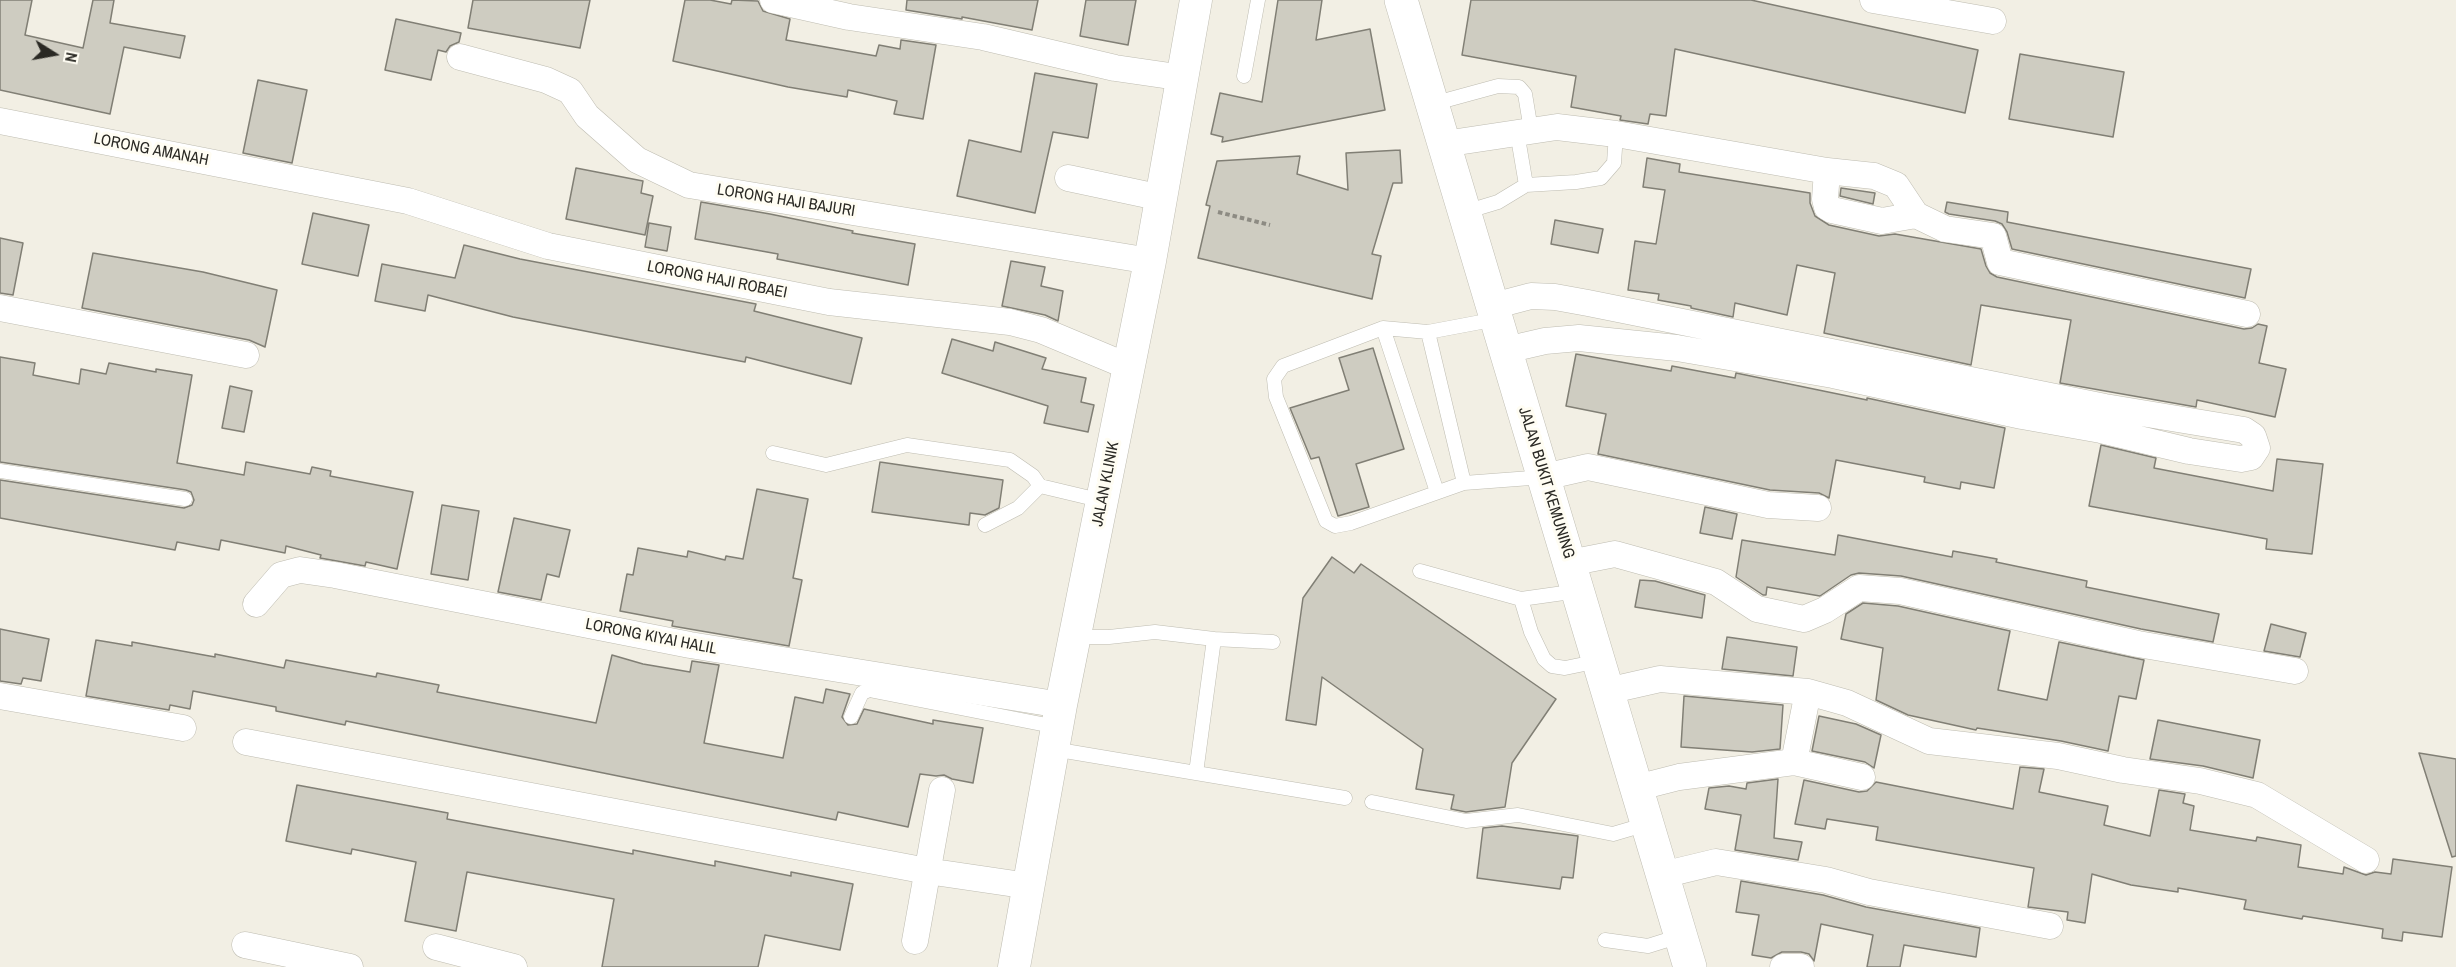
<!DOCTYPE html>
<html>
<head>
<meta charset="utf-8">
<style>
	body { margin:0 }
	#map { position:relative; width:2456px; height:967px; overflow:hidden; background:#f2efe4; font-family:"Archivo Narrow",sans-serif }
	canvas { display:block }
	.north { position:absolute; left:24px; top:24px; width:60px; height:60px; -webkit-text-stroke:4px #fffdf3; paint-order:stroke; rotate:101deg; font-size:16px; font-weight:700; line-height:24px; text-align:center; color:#2a2924 }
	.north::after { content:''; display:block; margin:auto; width:21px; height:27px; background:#2a2924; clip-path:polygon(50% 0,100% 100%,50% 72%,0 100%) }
</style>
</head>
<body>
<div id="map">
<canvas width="2456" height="967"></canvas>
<div class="north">N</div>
</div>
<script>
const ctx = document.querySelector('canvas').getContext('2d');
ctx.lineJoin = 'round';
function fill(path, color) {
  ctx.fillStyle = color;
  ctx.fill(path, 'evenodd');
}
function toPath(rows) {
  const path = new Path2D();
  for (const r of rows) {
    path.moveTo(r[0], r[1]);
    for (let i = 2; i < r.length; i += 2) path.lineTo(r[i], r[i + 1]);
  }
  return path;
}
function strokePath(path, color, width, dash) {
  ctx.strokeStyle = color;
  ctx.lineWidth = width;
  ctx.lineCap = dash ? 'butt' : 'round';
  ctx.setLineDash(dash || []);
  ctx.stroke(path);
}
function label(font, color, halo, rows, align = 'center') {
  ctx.font = font + ' "Archivo Narrow",sans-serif';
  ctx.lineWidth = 6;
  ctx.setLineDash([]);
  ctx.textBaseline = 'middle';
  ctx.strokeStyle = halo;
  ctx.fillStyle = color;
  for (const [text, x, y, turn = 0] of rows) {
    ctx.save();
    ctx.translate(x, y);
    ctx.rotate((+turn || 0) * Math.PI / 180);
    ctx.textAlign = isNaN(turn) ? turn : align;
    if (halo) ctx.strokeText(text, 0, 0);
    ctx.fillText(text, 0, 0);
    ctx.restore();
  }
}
const building = toPath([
	[0,0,32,0,25,35,83,48,93,0,114,0,110,23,185,36,180,58,124,47,110,114,0,90,0,0],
	[473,0,590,0,580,48,468,28,473,0],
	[685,0,710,0,731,4,732,0,758,1,763,11,790,19,786,40,876,56,879,45,900,49,901,40,936,45,923,119,894,114,897,101,848,90,847,97,788,87,673,61,685,0],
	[907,0,1038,0,1032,30,962,17,962,19,906,10,907,0],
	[1086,0,1136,0,1128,45,1080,36,1086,0],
	[1278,0,1322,0,1316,40,1370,29,1385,110,1222,142,1223,137,1211,134,1220,93,1262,102,1278,0],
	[1471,0,1751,0,1978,50,1965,113,1675,49,1666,116,1650,114,1648,124,1620,120,1621,116,1571,107,1576,76,1462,55,1471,0],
	[396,19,461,33,459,42,450,46,446,52,438,50,431,80,385,70,396,19],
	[2020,54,2124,72,2113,137,2009,119,2020,54],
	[1035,73,1097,84,1088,138,1053,132,1035,213,957,196,969,140,1021,152,1035,73],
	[258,80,307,90,292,163,243,153,258,80],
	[1400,150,1402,183,1393,183,1372,254,1381,256,1372,299,1198,258,1210,206,1206,205,1217,161,1300,156,1297,174,1348,190,1346,153,1400,150],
	[1647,158,1680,164,1679,172,1810,193,1810,203,1815,216,1829,225,1879,236,1895,234,1981,249,1986,266,1990,273,1997,277,2244,329,2252,328,2258,324,2267,326,2259,363,2286,369,2275,417,2197,400,2196,407,2060,383,2071,320,1981,305,1971,365,1824,333,1835,273,1797,265,1787,315,1735,303,1733,317,1691,308,1691,306,1658,300,1659,294,1628,290,1635,241,1656,244,1665,190,1643,187,1647,158],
	[576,168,643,181,641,193,653,196,645,235,566,219,576,168],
	[1841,188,1875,193,1873,204,1840,196,1841,188],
	[701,202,770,214,853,231,852,233,915,244,908,285,777,259,778,254,695,239,701,202],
	[1947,202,2008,212,2007,222,2251,269,2245,298,2012,249,2007,232,2002,224,1995,221,1949,214,1945,212,1947,202],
	[313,213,369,225,358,276,302,264,313,213],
	[1555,220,1603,229,1598,253,1551,244,1555,220],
	[649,223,671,227,667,251,645,247,649,223],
	[0,238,23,243,13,295,0,293,0,238],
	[464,245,520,259,756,304,754,311,862,338,851,384,746,357,745,362,636,341,513,317,428,295,425,311,375,301,382,264,455,278,464,245],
	[93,253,203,272,277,290,265,347,249,340,82,308,93,253],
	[1011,261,1045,267,1041,286,1063,291,1058,321,1045,315,1002,306,1011,261],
	[952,339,993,351,995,342,1046,358,1042,369,1086,378,1081,402,1094,405,1088,432,1044,423,1048,406,942,373,952,339],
	[1373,348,1404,449,1356,464,1369,507,1338,516,1319,457,1311,459,1290,408,1349,390,1339,358,1373,348],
	[1576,354,1671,371,1672,366,1735,378,1736,373,1867,400,1867,398,2005,428,1994,488,1961,482,1960,489,1924,482,1925,477,1836,460,1829,498,1819,493,1770,490,1598,454,1606,414,1566,406,1576,354],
	[0,357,35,363,33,375,79,384,81,369,106,374,109,363,156,372,156,369,192,375,177,463,244,475,246,462,310,474,312,467,331,471,330,476,413,492,397,569,366,562,365,566,320,558,321,555,286,546,285,553,221,540,219,550,177,542,175,550,0,518,0,480,184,508,192,505,194,500,191,492,186,490,0,462,0,357],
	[230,386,252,391,244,432,222,428,230,386],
	[2101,445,2156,458,2154,468,2273,491,2277,459,2323,464,2312,554,2266,549,2267,539,2089,506,2101,445],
	[880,462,1003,480,999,508,985,515,970,513,969,525,872,512,880,462],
	[757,489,808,499,793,578,802,580,789,646,672,626,673,621,620,611,627,574,633,575,638,548,687,557,688,551,725,560,726,556,743,559,757,489],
	[442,505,479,511,468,580,431,574,442,505],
	[1705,507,1737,514,1732,539,1700,533,1705,507],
	[514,518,570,530,559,577,547,574,541,600,498,592,514,518],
	[1838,535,1952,557,1953,551,1997,559,1996,562,2087,581,2086,587,2219,614,2213,642,2141,629,1901,576,1859,573,1851,575,1820,596,1767,587,1766,595,1763,595,1736,577,1742,540,1835,555,1838,535],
	[1332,557,1354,573,1361,564,1556,699,1512,763,1505,807,1466,812,1451,809,1454,795,1416,789,1423,749,1322,677,1316,725,1286,720,1303,598,1332,557],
	[1640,580,1655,581,1705,595,1702,618,1635,607,1640,580],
	[1863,603,1898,606,2010,631,1998,690,2047,700,2059,642,2144,660,2136,699,2119,696,2108,751,2061,741,1977,728,1976,730,1908,715,1876,700,1883,648,1841,639,1846,614,1863,603],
	[2271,624,2306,633,2300,657,2264,651,2271,624],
	[0,629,49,639,41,681,23,678,21,684,0,681,0,629],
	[1727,637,1797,647,1793,676,1722,669,1727,637],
	[96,640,132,646,132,642,215,657,215,654,284,668,286,660,376,677,377,673,439,685,437,692,596,723,612,655,643,664,690,672,692,661,719,665,704,743,783,758,795,697,823,703,826,689,850,694,842,717,848,725,857,724,864,709,933,724,933,720,983,728,973,783,952,779,944,775,936,776,920,774,908,827,838,812,836,820,346,721,345,725,276,711,276,707,193,691,190,709,170,705,169,710,86,696,96,640],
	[1684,696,1783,705,1780,749,1752,752,1681,747,1684,696],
	[1819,716,1856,724,1881,735,1874,768,1865,762,1812,751,1819,716],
	[2158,720,2260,740,2253,778,2203,766,2150,759,2158,720],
	[2419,753,2456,759,2456,856,2452,857,2419,753],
	[2020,767,2044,769,2039,792,2108,806,2104,825,2150,836,2159,790,2185,794,2183,803,2194,806,2190,830,2256,841,2257,837,2301,845,2298,867,2343,874,2344,867,2366,875,2375,872,2391,874,2393,859,2452,867,2442,937,2403,932,2402,941,2382,938,2383,929,2303,916,2302,919,2244,909,2246,900,2178,888,2178,892,2131,885,2092,874,2085,923,2067,920,2068,912,2028,907,2034,868,1876,840,1878,827,1827,819,1825,829,1795,824,1804,780,1859,792,1867,791,1876,782,2013,809,2020,767],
	[1778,779,1774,838,1802,842,1798,860,1735,850,1741,815,1705,809,1709,788,1729,786,1746,789,1747,783,1778,779],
	[297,785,448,813,447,819,633,854,633,850,715,866,715,861,791,876,791,872,853,884,840,950,765,935,758,967,602,967,614,899,467,872,456,931,405,921,416,862,352,849,351,854,286,841,297,785],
	[1502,826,1578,836,1573,878,1562,877,1560,889,1477,878,1483,828,1502,826],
	[1741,881,1823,895,1866,907,1980,928,1976,957,1904,945,1900,967,1867,967,1873,935,1821,924,1814,961,1809,954,1801,952,1782,952,1771,958,1752,955,1759,915,1736,912,1741,881]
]);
const path = toPath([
	[1218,212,1270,225]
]);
const service = toPath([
	[1244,76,1258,0],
	[1432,104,1498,86,1519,87,1525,94,1531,130],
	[1517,132,1526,185,1576,182,1601,178,1614,163,1616,134],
	[1465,212,1498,202,1526,185],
	[1497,319,1428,332,1383,328,1283,366,1274,379,1276,397,1326,521,1335,526,1351,523,1464,483,1544,477],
	[1383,328,1437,492],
	[1428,332,1464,483],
	[773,453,826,465,907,445,1010,460,1033,476,1040,486,1103,501],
	[0,471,185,499],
	[985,525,1018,508,1040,486],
	[1420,571,1521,599,1578,591],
	[1521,599,1531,632,1544,659,1552,666,1565,668,1599,661],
	[1074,637,1109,637,1155,632,1214,639,1273,642],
	[851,717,862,693,869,690,1057,727],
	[1053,749,1345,798],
	[1196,773,1214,639],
	[1372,802,1466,821,1518,815,1613,834,1647,824],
	[1605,940,1648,946,1680,936]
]);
const minor = toPath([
	[773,0,849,17,983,37,1115,68,1184,78],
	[1873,0,1993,21],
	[460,57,546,80,570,91,587,116,637,160,689,185,1150,261],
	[0,121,408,201,548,246,829,302,1010,322,1041,330,1115,361,1130,364],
	[1444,144,1557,127,1616,134,1827,171,1825,199,1827,207,1832,210,1882,221,1916,215,1945,229,1993,236,2000,262,2247,314],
	[1827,171,1874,176,1896,185,1916,215],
	[1068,178,1162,198],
	[1493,306,1531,296,1555,297,1588,303,2105,407,2244,430,2253,436,2257,448,2251,457,2241,459,2189,451,2101,430,2022,416,1833,375,1677,348,1579,338,1545,341,1506,350],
	[0,308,246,355],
	[1544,477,1588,467,1768,505,1818,508],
	[1569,563,1615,554,1716,582,1757,609,1804,619,1825,610,1859,588,1900,591,2138,644,2295,671],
	[256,604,281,575,300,570,335,575,690,645,1061,705],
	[1607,691,1660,679,1808,692,1847,703,1929,741,2058,756,2123,770,2200,781,2257,795,2366,860],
	[0,696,183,728],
	[246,742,927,871,1029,886],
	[1794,762,1808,692],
	[1636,788,1679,777,1794,762,1862,777],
	[1662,875,1716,862,1826,880,1869,892,2050,926],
	[915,941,942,790],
	[245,945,350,967],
	[436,947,514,967],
	[1783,967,1801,967]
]);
const tertiary = toPath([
	[1014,967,1061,705,1150,261,1196,0]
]);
const secondary = toPath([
	[1401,0,1690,967]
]);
const streetNames = [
	["LORONG AMANAH",151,150,11],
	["LORONG HAJI BAJURI",786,201,9],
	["LORONG HAJI ROBAEI",717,280,11],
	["JALAN BUKIT KEMUNING",1546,483,73],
	["JALAN KLINIK",1106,484,-79],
	["LORONG KIYAI HALIL",651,637,11]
];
fill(building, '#ceccc1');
strokePath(building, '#817f75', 1.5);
strokePath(service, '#bebcb1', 15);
strokePath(minor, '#bebcb1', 27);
strokePath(tertiary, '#bebcb1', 33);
strokePath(secondary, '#bebcb1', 34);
strokePath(path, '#8d8b83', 4, [4.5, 3]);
strokePath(service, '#fff', 14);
strokePath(minor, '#fff', 26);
strokePath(tertiary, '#fff', 32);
strokePath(secondary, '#fff', 33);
label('16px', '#2a2924', '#fffdf3', streetNames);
</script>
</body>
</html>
